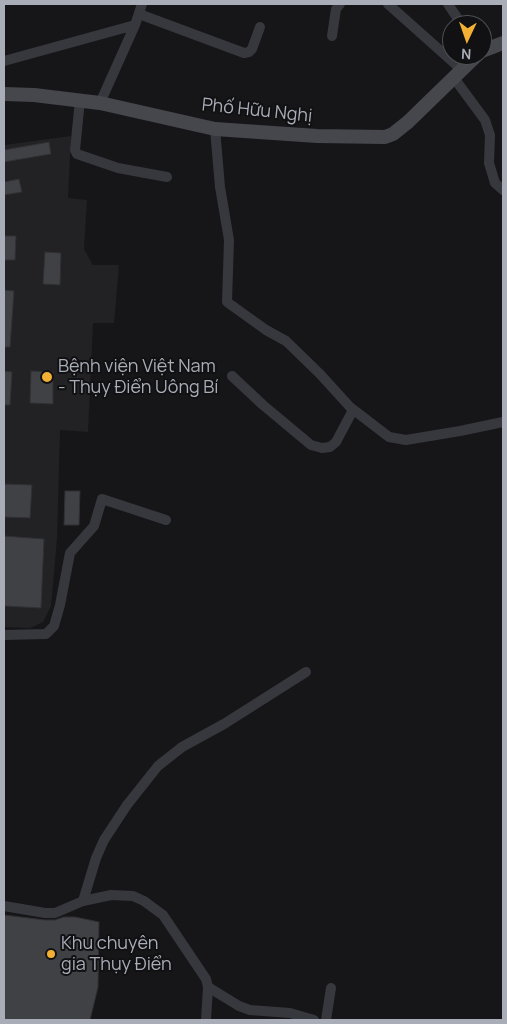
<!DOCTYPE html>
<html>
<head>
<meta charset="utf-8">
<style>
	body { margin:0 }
	#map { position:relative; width:507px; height:1024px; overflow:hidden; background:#161618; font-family:Manrope,sans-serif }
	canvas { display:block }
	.frame { position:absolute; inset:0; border:5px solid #a8adb8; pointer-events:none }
	.north { position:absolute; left:442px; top:15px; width:50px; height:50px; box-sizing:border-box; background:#111113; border:1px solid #4d4f55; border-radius:50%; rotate:183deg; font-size:14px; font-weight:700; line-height:20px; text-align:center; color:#a8adb8 }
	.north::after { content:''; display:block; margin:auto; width:18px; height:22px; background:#f2b134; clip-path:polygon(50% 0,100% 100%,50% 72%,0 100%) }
</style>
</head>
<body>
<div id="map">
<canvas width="507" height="1024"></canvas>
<div class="frame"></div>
<div class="north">N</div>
</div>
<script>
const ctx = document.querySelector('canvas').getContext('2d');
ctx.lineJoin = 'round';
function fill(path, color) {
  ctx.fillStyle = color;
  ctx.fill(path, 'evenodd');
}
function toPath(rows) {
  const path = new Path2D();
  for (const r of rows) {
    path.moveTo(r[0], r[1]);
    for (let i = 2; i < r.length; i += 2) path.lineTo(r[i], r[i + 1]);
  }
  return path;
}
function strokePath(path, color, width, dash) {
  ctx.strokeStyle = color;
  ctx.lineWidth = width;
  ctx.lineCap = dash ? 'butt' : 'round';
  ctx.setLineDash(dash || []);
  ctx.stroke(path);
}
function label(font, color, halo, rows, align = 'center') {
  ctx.font = font + ' Manrope,sans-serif';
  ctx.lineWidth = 4;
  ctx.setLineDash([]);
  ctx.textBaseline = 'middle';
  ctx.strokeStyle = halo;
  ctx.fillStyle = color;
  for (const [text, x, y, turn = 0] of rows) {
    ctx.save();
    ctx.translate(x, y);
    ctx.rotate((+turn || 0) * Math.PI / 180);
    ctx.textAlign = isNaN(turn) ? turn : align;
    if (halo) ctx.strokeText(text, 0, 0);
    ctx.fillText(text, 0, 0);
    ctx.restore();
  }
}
const built = toPath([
	[71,136,68,198,87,200,84,249,93,265,119,265,114,323,93,323,88,432,60,430,57,539,51,606,43,622,30,628,4,627,4,145]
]);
const building = toPath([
	[49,142,51,154,4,162,4,150,49,142],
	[19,179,22,192,4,195,4,182,19,179],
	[4,236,16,236,15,260,4,260,4,236],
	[45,252,61,253,60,285,43,284,45,252],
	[4,290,14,291,10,347,4,347,4,290],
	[4,371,12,372,10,405,4,405,4,371],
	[31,371,53,372,53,404,30,403,31,371],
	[4,484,32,485,30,518,4,517,4,484],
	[65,491,80,491,79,525,64,525,65,491],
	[4,536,44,539,41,608,4,606,4,536],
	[4,915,45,920,55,920,64,917,75,917,99,922,98,987,90,1020,4,1020,4,915]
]);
const street = toPath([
	[388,4,462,70],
	[448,4,462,25],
	[139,14,244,53,249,52,252,49,260,27],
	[332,36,336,9,340,4],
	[4,61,135,25],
	[454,78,485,120,490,135,489,163,495,183,503,190],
	[80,100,75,150,77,154,118,168,167,177],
	[100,103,135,25,142,4],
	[215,129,220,187,229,240,227,302,266,330,286,341,320,374,350,407,389,437,406,440,460,431,503,422],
	[232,376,263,405,311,445,322,448,330,447,336,442,353,410],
	[4,635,46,634,54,626,60,605,70,553,94,526,102,499,166,520],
	[83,901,96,858,104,840,127,805,158,766,182,747,224,724,306,672],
	[4,906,45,913,55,913,83,901,111,895,133,896,144,901,163,915,206,979,208,987,206,1020],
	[208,987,239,1006,250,1010,290,1013,314,1020],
	[326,1020,331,988]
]);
const secondary = toPath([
	[482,51,503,43],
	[4,94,34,95,100,103,215,129,317,136,385,137,393,134,408,122,477,55]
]);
const markers = [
	[47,377,6,"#f2b134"],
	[51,954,5,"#f2b134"]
];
const streetNames = [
	["Phố Hữu Nghị",257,111,6]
];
const poiNames = [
	["Bệnh viện Việt Nam",58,367],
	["- Thụy Điển Uông Bí",58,388],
	["Khu chuyên",61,944],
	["gia Thụy Điển",61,965]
];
fill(built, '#222225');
fill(building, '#404145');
strokePath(building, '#303034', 1);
strokePath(street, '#37383d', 10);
strokePath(secondary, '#45474d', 14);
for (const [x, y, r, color] of markers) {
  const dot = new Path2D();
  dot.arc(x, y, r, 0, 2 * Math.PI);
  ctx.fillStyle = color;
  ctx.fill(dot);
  strokePath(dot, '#111113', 2);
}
label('18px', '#a8adb8', '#111113', streetNames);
label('18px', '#a8adb8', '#111113', poiNames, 'left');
</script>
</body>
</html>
